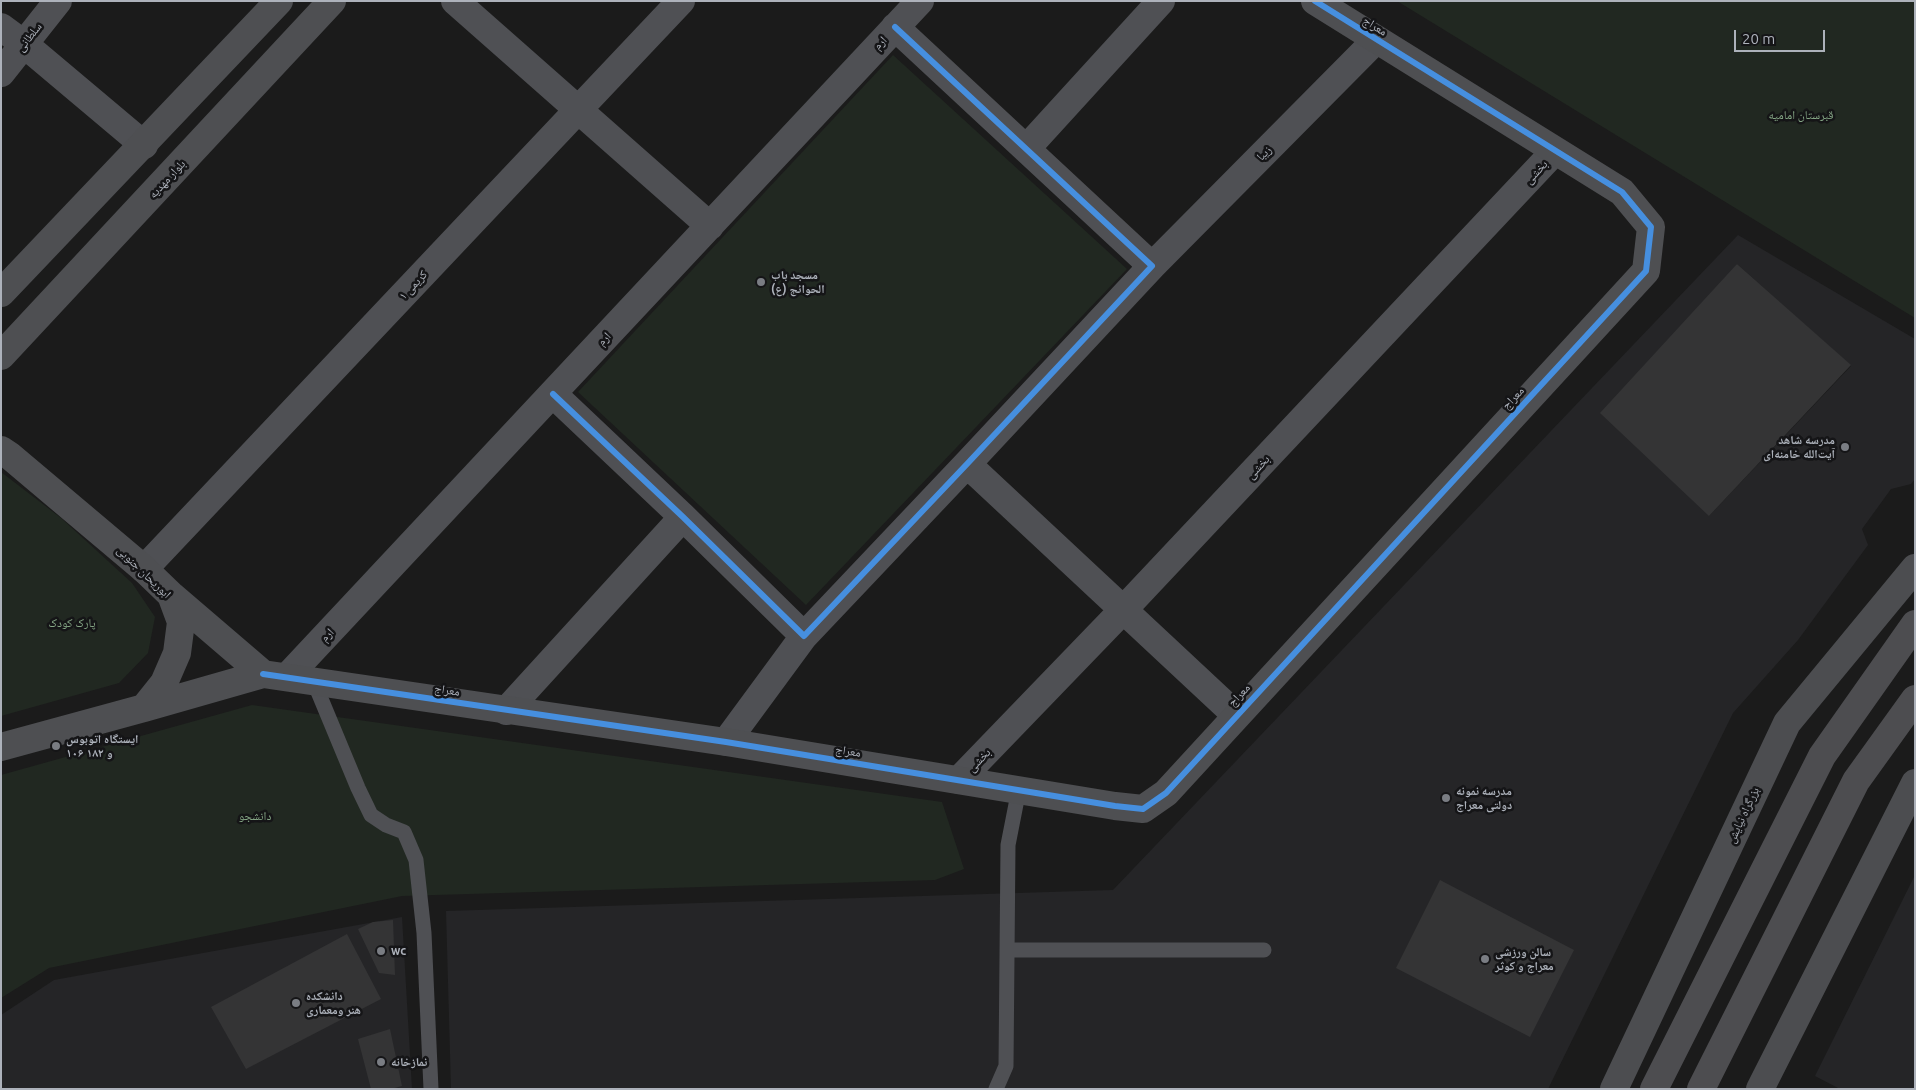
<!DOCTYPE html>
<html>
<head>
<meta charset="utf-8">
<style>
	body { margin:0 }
	#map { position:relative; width:1916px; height:1090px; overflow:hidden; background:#1b1b1b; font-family:Ubuntu,sans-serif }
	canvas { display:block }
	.frame { position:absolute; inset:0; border:2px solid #adb2bb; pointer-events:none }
	.scale { position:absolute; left:1734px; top:30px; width:91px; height:22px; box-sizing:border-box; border:2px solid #adb2bb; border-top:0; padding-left:6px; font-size:15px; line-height:18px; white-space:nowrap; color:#adb2bb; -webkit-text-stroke:4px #151517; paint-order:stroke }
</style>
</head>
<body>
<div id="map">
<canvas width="1916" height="1090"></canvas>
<div class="frame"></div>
<div class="scale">20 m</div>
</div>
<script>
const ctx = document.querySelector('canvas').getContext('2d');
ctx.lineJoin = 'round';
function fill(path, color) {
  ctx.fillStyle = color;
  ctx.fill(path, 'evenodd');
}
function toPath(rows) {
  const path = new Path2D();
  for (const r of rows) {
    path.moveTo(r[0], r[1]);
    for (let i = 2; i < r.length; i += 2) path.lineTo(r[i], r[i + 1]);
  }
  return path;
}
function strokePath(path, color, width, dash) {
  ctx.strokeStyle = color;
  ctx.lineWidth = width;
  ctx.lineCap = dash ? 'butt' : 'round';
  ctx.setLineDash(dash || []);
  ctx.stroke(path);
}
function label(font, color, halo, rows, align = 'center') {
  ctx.font = font + ' Ubuntu,"Noto Naskh Arabic",sans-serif';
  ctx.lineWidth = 5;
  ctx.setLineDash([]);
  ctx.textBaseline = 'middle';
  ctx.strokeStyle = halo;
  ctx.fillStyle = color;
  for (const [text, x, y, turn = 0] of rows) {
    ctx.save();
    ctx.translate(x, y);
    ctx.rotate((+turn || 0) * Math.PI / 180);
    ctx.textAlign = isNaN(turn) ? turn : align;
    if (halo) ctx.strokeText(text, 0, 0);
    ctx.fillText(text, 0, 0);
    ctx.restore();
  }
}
const built = toPath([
	[1738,235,1915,339,1915,479,1911,484,1891,489,1862,529,1868,545,1798,640,1733,713,1548,1089,451,1089,446,911,1113,890],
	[1737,264,1851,366,1709,516],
	[1915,875,1915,1089,1840,1089,1815,1076],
	[402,917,412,1089,1,1089,1,1015,54,980]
]);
const green = toPath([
	[1397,1,1915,1,1915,318],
	[893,55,1127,269,806,605,578,392],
	[1,472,61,518,132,583,155,617,148,653,119,683,1,716],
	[252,705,942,802,964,869,935,880,402,896,49,968,1,998,1,775]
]);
const building = toPath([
	[1737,264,1851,365,1709,516,1600,413],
	[1440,880,1574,950,1530,1037,1396,968],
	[393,920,395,975,379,973,358,929,373,922],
	[347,934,381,999,246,1069,211,1007],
	[390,1029,402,1086,391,1089,371,1089,358,1039]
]);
const lane = toPath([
	[314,682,358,788,371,815,386,825,404,832,416,860,424,933,431,1089],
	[1007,950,1264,950],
	[996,1089,1006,1066,1008,845,1019,789]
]);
const street = toPath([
	[455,1,710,226],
	[1,27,24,44,144,145],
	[1,73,58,1],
	[1026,149,1161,1],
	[1152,266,1376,40],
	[553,394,683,517,804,636,967,464,1152,266,895,27],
	[967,464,1236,715],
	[144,569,681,1],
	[287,677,920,1],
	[506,711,683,517],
	[726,742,804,636],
	[959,780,1124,609,1555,151]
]);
const secondary = toPath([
	[1,293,279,1],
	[1,356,332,1],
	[1,450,10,456,144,569,171,595,181,622,177,653,164,683,144,708,1,747],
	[263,674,726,742,1115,806,1143,809,1166,793,1646,271,1651,227,1622,192,1315,1],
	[144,708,263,674,172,596]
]);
const primary = toPath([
	[1614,1089,1787,723,1915,568],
	[1760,1089,1915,783]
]);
const highway = toPath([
	[1654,1089,1822,756,1915,624],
	[1701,1089,1856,781,1915,699]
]);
const cycleway = toPath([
	[553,394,683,517,804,636,967,464,1152,266,895,27],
	[263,674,726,742,1115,806,1143,809,1166,793,1646,271,1651,227,1622,192,1315,1]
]);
const markers = [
	[761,282,5,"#7a7d83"],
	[1845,447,5,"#7a7d83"],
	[56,746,5,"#7a7d83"],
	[1446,798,5,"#7a7d83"],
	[381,951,5,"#7a7d83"],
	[1485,959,5,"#7a7d83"],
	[296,1003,5,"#7a7d83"],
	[381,1062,5,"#7a7d83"]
];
const streetNames = [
	["معراج",1375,26,32],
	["سلطانی",29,37,-52],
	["ارم",880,43,-47],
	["زیبا",1264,153,-45],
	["بخشی",1536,172,-47],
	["بلوار مهدیه",167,179,-47],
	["کریمی ۱",413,285,-47],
	["ارم",604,339,-47],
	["معراج",1513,398,-47],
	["بخشی",1258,467,-47],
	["ابوریحان جنوبی",144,572,44],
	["ارم",327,635,-47],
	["معراج",447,690,9],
	["معراج",1239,695,-47],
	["معراج",848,751,9],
	["بخشی",979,760,-46],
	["بزرگراه نیایش",1743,815,-65]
];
const parkNames = [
	["قبرستان امامیه",1801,115],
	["پارک کودک",72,623],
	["دانشجو",255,816]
];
const poiNames = [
	["مسجد باب",771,275],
	["الحوائج (ع)",771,289],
	["مدرسه شاهد",1835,440,"right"],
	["آیت‌الله خامنه‌ای",1835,454,"right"],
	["ایستگاه اتوبوس",66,739],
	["۱۰۶ و ۱۸۲",66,753],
	["مدرسه نمونه",1456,791],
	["دولتی معراج",1456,805],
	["wc",391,951],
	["سالن ورزشی",1495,952],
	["معراج و کوثر",1495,966],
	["دانشکده",306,996],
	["هنر ومعماری",306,1010],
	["نمازخانه",391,1062]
];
fill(built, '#252527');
fill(green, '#212821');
fill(building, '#343435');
strokePath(lane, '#4f5054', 15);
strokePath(street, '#4f5054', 28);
strokePath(secondary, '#4e4f52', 28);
strokePath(primary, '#4c4d50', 28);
strokePath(highway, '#4d4d50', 28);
strokePath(cycleway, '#468fdf', 6);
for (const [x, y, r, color] of markers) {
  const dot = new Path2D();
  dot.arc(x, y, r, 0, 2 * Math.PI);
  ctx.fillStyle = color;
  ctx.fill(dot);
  strokePath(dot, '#151517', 2);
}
label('12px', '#adb2bb', '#151517', streetNames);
label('12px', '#85a685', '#151517', parkNames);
label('bold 12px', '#adb2bb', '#151517', poiNames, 'left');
</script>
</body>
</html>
